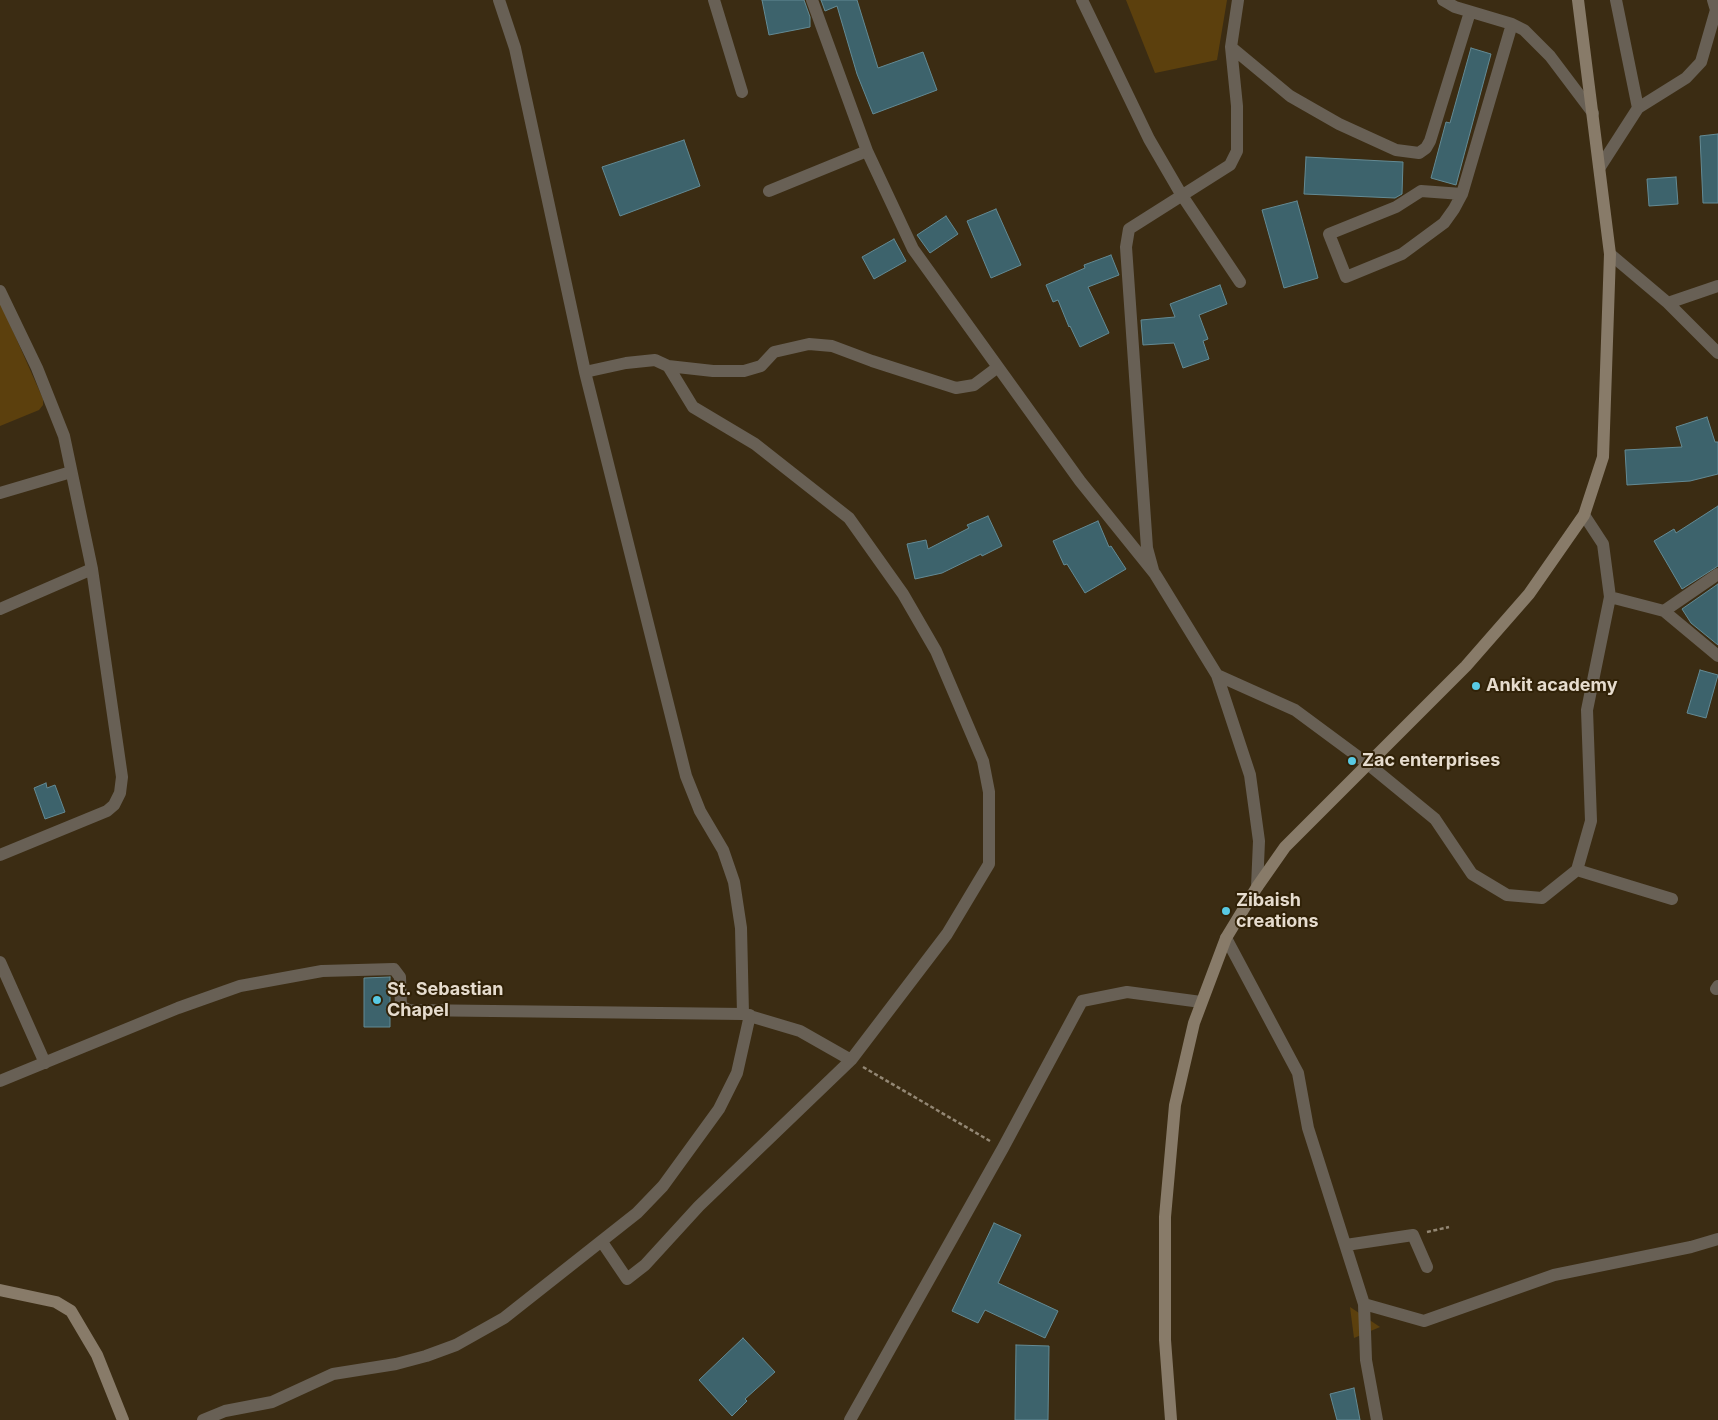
<!DOCTYPE html>
<html>
<head>
<meta charset="utf-8">
<style>
	body { margin:0 }
	canvas { display:block; background:#3b2c13 }
</style>
</head>
<body>
<canvas width="1718" height="1420"></canvas>
<script>
const ctx = document.querySelector('canvas').getContext('2d');
ctx.lineJoin = 'round';
function fill(path, color) {
  ctx.fillStyle = color;
  ctx.fill(path, 'evenodd');
}
function toPath(rows) {
  const path = new Path2D();
  for (const r of rows) {
    path.moveTo(r[0], r[1]);
    for (let i = 2; i < r.length; i += 2) path.lineTo(r[i], r[i + 1]);
  }
  return path;
}
function strokePath(path, color, width, dash) {
  ctx.strokeStyle = color;
  ctx.lineWidth = width;
  ctx.lineCap = dash ? 'butt' : 'round';
  ctx.setLineDash(dash || []);
  ctx.stroke(path);
}
function label(font, color, halo, rows, align = 'center') {
  ctx.font = font + ' Inter,sans-serif';
  ctx.lineWidth = 4;
  ctx.setLineDash([]);
  ctx.textBaseline = 'middle';
  ctx.strokeStyle = halo;
  ctx.fillStyle = color;
  for (const [text, x, y, turn = 0] of rows) {
    ctx.save();
    ctx.translate(x, y);
    ctx.rotate((+turn || 0) * Math.PI / 180);
    ctx.textAlign = isNaN(turn) ? turn : align;
    if (halo) ctx.strokeText(text, 0, 0);
    ctx.fillText(text, 0, 0);
    ctx.restore();
  }
}
const green = toPath([
	[1126,0,1227,0,1217,60,1155,73],
	[0,302,43,399,43,405,39,410,0,426],
	[1350,1307,1380,1327,1354,1338]
]);
const building = toPath([
	[762,0,804,0,810,17,810,27,769,35,762,0],
	[821,0,857,0,878,68,923,52,937,90,873,114,857,74,837,6,825,11,821,0],
	[1471,48,1491,54,1456,185,1431,178,1446,122,1450,123,1471,48],
	[1718,134,1718,203,1703,203,1700,136,1718,134],
	[684,140,700,186,620,216,602,167,684,140],
	[1306,157,1403,162,1402,194,1395,198,1304,194,1306,157],
	[1676,177,1678,204,1649,206,1647,179,1676,177],
	[1297,201,1318,278,1284,288,1262,210,1297,201],
	[996,209,1021,265,991,278,967,221,996,209],
	[946,216,958,234,930,253,917,235,946,216],
	[894,239,906,261,874,279,862,257,894,239],
	[1111,255,1119,275,1088,287,1109,333,1080,347,1070,326,1069,327,1058,300,1053,302,1046,285,1085,268,1084,265,1111,255],
	[1220,285,1227,304,1199,315,1208,339,1203,341,1209,359,1183,368,1174,343,1143,345,1141,320,1175,317,1170,304,1220,285],
	[1707,417,1715,442,1718,442,1718,474,1690,481,1627,485,1625,450,1682,447,1676,427,1707,417],
	[1718,506,1718,566,1682,589,1654,541,1674,529,1676,533,1718,506],
	[988,516,1002,546,982,556,981,554,942,573,915,579,907,544,926,540,928,549,969,528,967,525,988,516],
	[1098,521,1109,547,1111,546,1126,569,1085,593,1067,564,1064,565,1053,541,1098,521],
	[1718,584,1718,645,1691,623,1682,609,1718,584],
	[1700,670,1718,675,1706,718,1687,713,1700,670],
	[46,783,47,788,55,785,65,812,45,819,34,788,46,783],
	[390,977,390,1027,364,1027,364,978,390,977],
	[994,1223,1021,1235,998,1283,1058,1311,1045,1338,985,1310,978,1323,952,1311,994,1223],
	[743,1338,775,1372,745,1399,747,1401,732,1416,699,1380,743,1338],
	[1016,1345,1049,1346,1048,1420,1015,1420,1016,1345],
	[1354,1388,1360,1420,1337,1420,1330,1394,1354,1388]
]);
const path = toPath([
	[863,1067,990,1141],
	[1427,1232,1449,1227]
]);
const street = toPath([
	[714,0,742,92],
	[812,0,867,151,913,249,1080,481,1155,574,1217,675,1250,775,1259,841,1257,887],
	[1082,0,1149,139,1181,194,1240,282],
	[1443,0,1455,7,1512,24,1524,30,1550,56,1593,113],
	[1616,0,1638,108],
	[1231,47,1290,96,1339,124,1396,150,1419,153,1426,148,1430,141,1470,12],
	[1600,167,1638,108,1686,78,1701,62,1716,10,1713,0],
	[769,191,867,151],
	[1462,194,1421,191,1396,207,1329,234,1346,277,1402,254,1444,223,1454,209,1462,194,1512,24],
	[1610,254,1668,303,1718,286],
	[0,291,37,368,64,436,92,569,122,777,120,793,114,805,107,811,0,855],
	[1668,303,1718,353],
	[585,372,626,363,655,360,668,366,713,371,744,371,761,366,774,352,809,344,832,346,872,361,956,388,974,385,998,367],
	[0,493,71,472],
	[1153,570,1147,548,1126,247,1129,229,1230,165,1237,151,1237,106,1231,47,1238,0],
	[1610,597,1664,611,1718,656],
	[0,609,92,569],
	[1664,611,1718,574],
	[1217,675,1295,710,1368,764,1435,819,1472,874,1507,895,1542,898,1577,870,1591,821,1587,710,1610,597,1603,544,1584,515],
	[1577,870,1672,899],
	[1226,938,1298,1073,1308,1128,1364,1304,1366,1360,1377,1420],
	[0,962,45,1063],
	[1716,989,1718,986],
	[743,1014,800,1031,851,1060],
	[0,1081,178,1008,240,986,322,971,394,969,400,977,401,1006,409,1010,743,1014,741,928,734,882,723,850,700,811,686,776,585,372,515,48,499,0],
	[602,1242,627,1279,645,1265,699,1206,851,1060,947,934,989,864,989,792,983,761,936,651,903,594,849,518,755,444,693,407,668,366],
	[1346,1245,1413,1235,1427,1267],
	[1364,1304,1424,1321,1554,1275,1691,1247,1718,1239],
	[203,1420,225,1411,272,1402,333,1374,396,1364,426,1356,456,1345,504,1318,637,1213,663,1186,719,1109,737,1073,750,1015],
	[850,1420,1003,1148,1082,1001,1127,992,1201,1002]
]);
const secondary = toPath([
	[0,1290,56,1302,71,1311,97,1355,123,1420],
	[1171,1420,1165,1340,1165,1217,1175,1105,1194,1023,1226,938,1257,887,1285,847,1466,666,1529,594,1584,515,1603,457,1610,254,1578,0]
]);
const markers = [
	[1476,686,5,"#58c9e3"],
	[1352,761,5,"#58c9e3"],
	[1226,911,5,"#58c9e3"],
	[377,1000,5,"#58c9e3"]
];
const poiNames = [
	["Ankit academy",1486,686],
	["Zac enterprises",1362,761],
	["Zibaish",1236,901],
	["creations",1236,922],
	["St. Sebastian",387,990],
	["Chapel",387,1011]
];
fill(green, '#5c400d');
fill(building, '#3d636c');
strokePath(building, '#638a94', 1);
strokePath(path, '#938774', 2.5, [4, 2.5]);
strokePath(street, '#686055', 12);
strokePath(secondary, '#887b69', 12);
for (const [x, y, r, color] of markers) {
  const dot = new Path2D();
  dot.arc(x, y, r, 0, 2 * Math.PI);
  ctx.fillStyle = color;
  ctx.fill(dot);
  strokePath(dot, '#312208', 2);
}
label('bold 18px', '#e6dcce', '#312208', poiNames, 'left');
</script>
</body>
</html>
